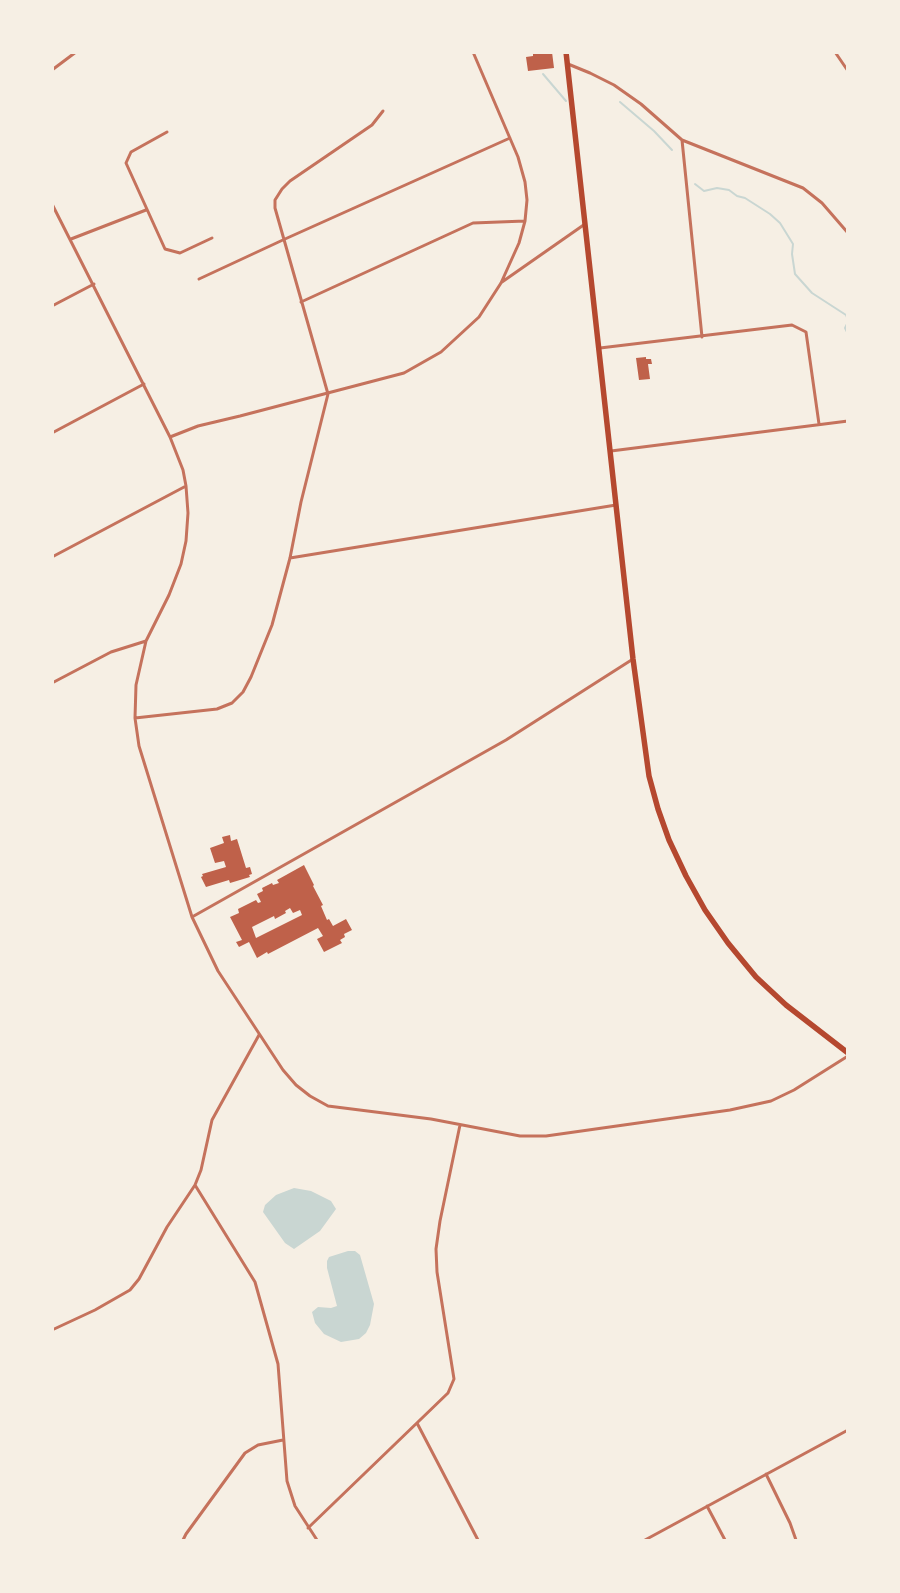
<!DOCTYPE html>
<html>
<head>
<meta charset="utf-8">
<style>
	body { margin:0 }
	#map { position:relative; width:900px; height:1593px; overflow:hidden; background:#f6efe4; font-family:"Alegreya Sans",sans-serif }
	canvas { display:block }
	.frame { position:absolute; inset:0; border:54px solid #f6efe4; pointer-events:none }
</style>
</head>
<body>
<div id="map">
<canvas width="900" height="1593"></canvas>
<div class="frame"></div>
</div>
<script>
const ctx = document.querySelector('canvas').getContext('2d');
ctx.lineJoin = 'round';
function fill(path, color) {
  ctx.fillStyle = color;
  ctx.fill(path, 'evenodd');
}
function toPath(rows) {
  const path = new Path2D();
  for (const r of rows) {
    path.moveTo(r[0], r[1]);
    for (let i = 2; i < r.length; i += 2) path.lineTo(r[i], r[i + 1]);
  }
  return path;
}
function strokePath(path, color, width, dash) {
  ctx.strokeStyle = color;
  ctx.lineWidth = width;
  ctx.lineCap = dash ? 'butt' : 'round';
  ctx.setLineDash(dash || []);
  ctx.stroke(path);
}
const water = toPath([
	[294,1188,311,1191,331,1201,336,1209,320,1231,294,1249,285,1243,263,1212,265,1205,276,1195],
	[348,1251,355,1251,360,1255,374,1304,370,1325,366,1333,359,1339,341,1342,324,1334,315,1323,312,1312,318,1307,331,1308,337,1306,327,1268,327,1261,329,1257]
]);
const stream = toPath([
	[543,74,566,101],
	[620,102,654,131,672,150],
	[695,184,704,191,717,188,729,190,737,196,745,198,770,214,780,223,793,244,792,254,795,274,812,293,846,315,848,320],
	[848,322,845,328,848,334]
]);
const building = toPath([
	[533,52,552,52,554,68,528,71,526,57,533,56],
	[646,357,646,359,651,359,652,364,648,364,650,379,639,380,636,358],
	[230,835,231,841,237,839,246,868,250,867,252,874,249,875,250,877,230,883,229,880,206,887,201,877,203,876,202,874,226,867,224,861,215,863,210,848,224,843,222,837],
	[304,865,314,885,313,886,323,905,321,906,327,920,329,919,333,926,346,919,352,930,344,934,345,937,340,940,342,943,324,952,317,939,323,936,318,928,268,954,267,952,257,958,249,942,239,947,236,942,242,940,230,917,239,913,238,909,256,900,258,903,261,902,257,894,263,891,262,888,272,883,273,885,279,883,277,880],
	[290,908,293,913,300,910,302,915,256,938,252,927,274,916,275,919,286,913,285,911]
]);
const minor = toPath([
	[835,52,848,71],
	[568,64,590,73,614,85,641,104,682,140,803,188,822,203,848,233],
	[52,70,76,52],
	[167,132,131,152,126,163,165,249,180,253,212,238],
	[682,140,702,337],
	[52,204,170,437,183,470,186,486,188,513,186,541,181,564,169,595,146,641,136,685,135,718,139,746,192,917,218,971,283,1070,296,1085,310,1096,328,1106,431,1119,520,1136,546,1136,730,1110,771,1101,794,1090,848,1056],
	[71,239,146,210],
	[199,279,285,239,510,138],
	[502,282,585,224],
	[301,302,473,223,525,221],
	[52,306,94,284],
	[600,348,792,325,806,332,819,424],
	[52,433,144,384],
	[170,437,198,426,240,416,404,373,441,352,479,317,501,283,519,243,525,221,527,200,525,182,518,157,473,52],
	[611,451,848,421],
	[52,557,186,486],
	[290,558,616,505],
	[52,683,111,652,146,641],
	[135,718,217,709,232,703,243,692,251,677,272,625,290,558,301,502,328,394,275,208,275,200,282,189,290,181,372,125,383,111],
	[192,917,506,740,633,659],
	[195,1185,255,1282,278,1364,287,1481,295,1506,317,1540],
	[52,1330,95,1310,130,1290,139,1279,167,1227,195,1185,201,1170,212,1120,259,1035],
	[417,1423,478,1540],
	[766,1474,790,1523,796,1540],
	[707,1506,725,1540],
	[308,1528,448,1393,454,1379,437,1272,436,1249,440,1221,460,1125],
	[183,1540,186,1534,245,1453,258,1445,283,1440],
	[645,1540,848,1430]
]);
const primary = toPath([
	[566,52,633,659,649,776,658,809,669,840,686,876,705,910,728,943,756,977,786,1005,848,1053]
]);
fill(water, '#c9d6d2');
strokePath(stream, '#c9d6d2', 2);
fill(building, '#bf614a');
strokePath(minor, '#c5725c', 3);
strokePath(primary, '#b5482f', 5.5);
</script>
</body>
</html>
